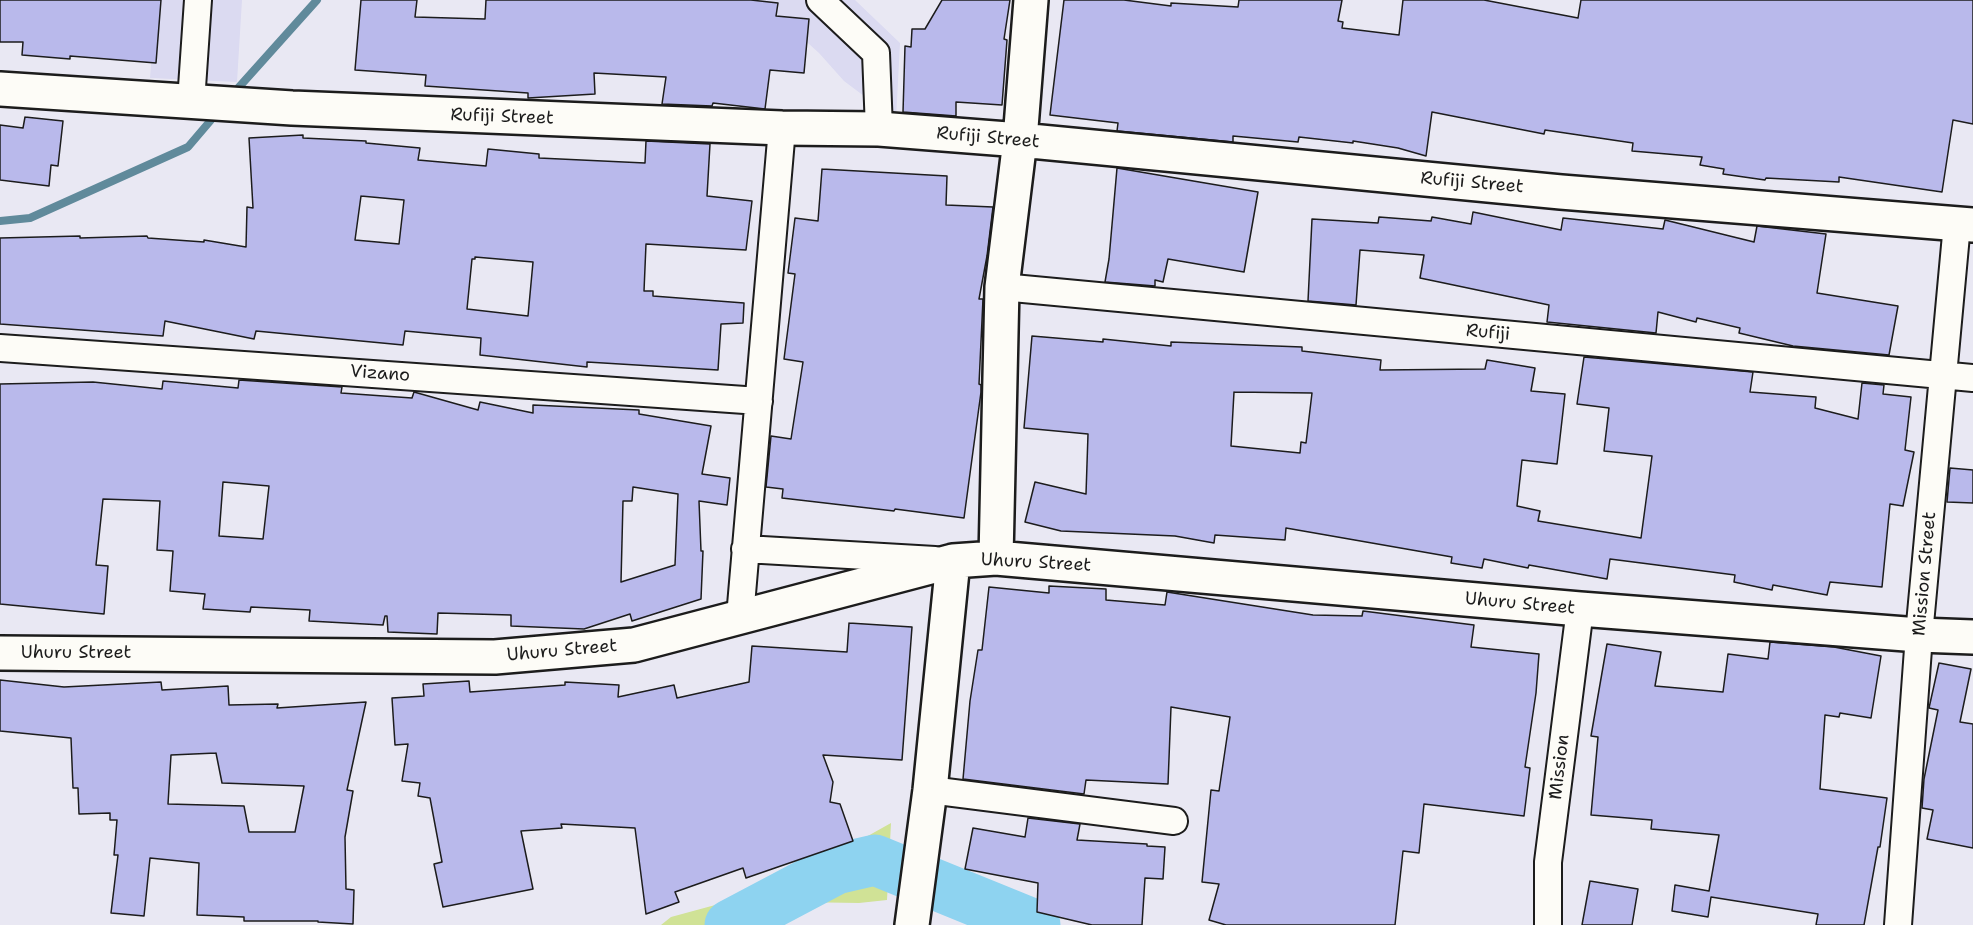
<!DOCTYPE html>
<html>
<head>
<meta charset="utf-8">
<style>
	body { margin:0 }
	canvas { display:block; background:#e9e8f3 }
</style>
</head>
<body>
<canvas width="1973" height="925"></canvas>
<script>
const ctx = document.querySelector('canvas').getContext('2d');
ctx.lineJoin = 'round';
function fill(path, color) {
  ctx.fillStyle = color;
  ctx.fill(path, 'evenodd');
}
function toPath(rows) {
  const path = new Path2D();
  for (const r of rows) {
    path.moveTo(r[0], r[1]);
    for (let i = 2; i < r.length; i += 2) path.lineTo(r[i], r[i + 1]);
  }
  return path;
}
function strokePath(path, color, width, dash) {
  ctx.strokeStyle = color;
  ctx.lineWidth = width;
  ctx.lineCap = dash ? 'butt' : 'round';
  ctx.setLineDash(dash || []);
  ctx.stroke(path);
}
function label(font, color, halo, rows, align = 'center') {
  ctx.font = font + ' "Shantell Sans",sans-serif';
  ctx.lineWidth = 4.5;
  ctx.setLineDash([]);
  ctx.textBaseline = 'middle';
  ctx.strokeStyle = halo;
  ctx.fillStyle = color;
  for (const [text, x, y, turn = 0] of rows) {
    ctx.save();
    ctx.translate(x, y);
    ctx.rotate((+turn || 0) * Math.PI / 180);
    ctx.textAlign = isNaN(turn) ? turn : align;
    if (halo) ctx.strokeText(text, 0, 0);
    ctx.fillText(text, 0, 0);
    ctx.restore();
  }
}
const built = toPath([
	[156,0,242,0,237,82,150,78],
	[760,0,855,0,900,43,896,120,844,81,819,53]
]);
const green = toPath([
	[891,823,887,900,859,903,796,902,763,925,661,925,671,917,741,898,832,856]
]);
const stream = toPath([
	[231,96,317,0],
	[0,221,30,218,188,147,217,113]
]);
const river = toPath([
	[730,925,836,869,875,860,1035,925]
]);
const building = toPath([
	[0,0,161,0,156,63,70,56,70,59,22,55,23,42,0,42,0,0],
	[361,0,417,0,415,17,485,19,486,0,751,0,778,3,776,16,809,19,804,73,770,70,765,109,713,103,712,106,662,104,666,77,594,73,595,94,528,98,528,93,425,86,426,75,355,70,361,0],
	[942,0,1010,0,1004,39,1007,40,1002,105,956,102,956,116,903,112,905,46,911,47,912,29,925,29,942,0],
	[1064,0,1124,0,1171,6,1171,3,1238,7,1239,0,1342,0,1338,21,1343,22,1342,28,1399,35,1403,0,1484,0,1578,18,1581,0,1973,0,1973,124,1953,120,1942,192,1839,177,1839,182,1766,178,1765,180,1723,174,1724,169,1700,165,1702,157,1632,151,1633,143,1545,130,1544,134,1432,112,1426,156,1398,148,1353,141,1353,143,1299,137,1298,142,1233,136,1233,142,1117,131,1118,123,1050,115,1064,0],
	[25,117,63,121,58,166,51,165,49,186,0,180,0,125,23,128,25,117],
	[303,135,303,138,366,141,366,143,420,148,418,160,486,166,488,149,539,154,539,158,645,163,646,141,710,144,707,196,752,201,746,250,646,244,644,291,653,291,653,296,744,303,743,323,721,324,718,370,587,362,587,367,480,355,481,338,405,331,403,345,256,331,254,339,165,321,163,336,0,324,0,238,80,236,80,238,147,236,148,238,204,242,204,240,246,247,247,207,253,208,249,138,303,135],
	[361,196,404,200,399,244,355,240,361,196],
	[475,257,533,262,528,316,467,309,472,259,475,259,475,257],
	[1117,168,1258,192,1244,272,1168,259,1163,282,1155,280,1155,286,1105,282,1109,259,1117,168],
	[822,169,947,176,946,205,993,207,987,256,979,299,983,299,979,384,981,385,981,392,964,518,895,509,894,511,782,498,783,489,766,487,771,436,791,439,803,362,784,359,795,274,788,273,795,218,818,221,822,169],
	[1473,212,1561,230,1563,218,1663,229,1665,220,1754,242,1757,226,1826,234,1817,293,1898,306,1889,355,1793,346,1739,333,1740,328,1697,318,1696,322,1658,312,1656,333,1547,322,1549,305,1420,278,1424,255,1360,250,1356,305,1308,301,1312,219,1378,223,1379,217,1431,221,1432,217,1471,224,1473,212],
	[1032,336,1103,342,1103,339,1171,346,1171,342,1302,347,1302,351,1381,360,1380,370,1485,369,1487,360,1535,368,1531,391,1565,394,1557,464,1522,460,1517,506,1540,511,1538,521,1641,538,1652,456,1604,451,1609,408,1577,404,1584,357,1753,372,1750,392,1816,397,1815,408,1858,419,1862,383,1884,385,1883,394,1911,397,1905,450,1914,452,1903,506,1890,504,1882,587,1830,582,1827,595,1773,585,1772,590,1734,582,1735,575,1610,559,1607,579,1529,565,1528,568,1484,559,1482,568,1451,563,1452,557,1286,528,1285,540,1215,535,1214,543,1175,536,1061,531,1025,522,1035,482,1086,494,1088,434,1024,428,1032,336],
	[1234,392,1312,393,1306,443,1301,442,1300,453,1231,446,1234,392],
	[239,380,342,387,341,393,412,398,414,392,478,410,480,402,533,413,533,405,639,410,639,414,711,426,702,474,730,478,727,505,699,501,701,551,703,551,701,599,632,621,630,614,584,629,511,626,511,615,438,613,437,634,388,632,387,616,385,616,383,625,309,621,310,610,251,607,250,612,203,609,205,594,170,591,173,551,157,550,160,501,103,499,96,565,108,566,104,614,0,604,0,384,93,382,162,389,163,381,238,388,239,380],
	[223,482,269,486,263,539,219,536,223,482],
	[633,487,678,494,675,565,621,582,623,501,632,501,633,487],
	[1950,468,1973,470,1973,503,1947,502,1950,468],
	[1049,586,1106,589,1106,600,1165,605,1167,592,1313,615,1362,616,1363,611,1474,625,1471,647,1539,654,1536,693,1525,767,1530,768,1524,816,1424,804,1419,853,1403,851,1395,925,1226,925,1209,920,1219,884,1202,882,1211,790,1219,791,1230,717,1171,707,1168,784,1086,780,1084,794,963,779,970,701,978,650,982,650,989,587,1049,593,1049,586],
	[849,623,912,627,902,760,823,755,833,782,830,802,840,804,853,841,746,878,743,868,675,892,679,902,646,914,635,828,561,824,562,828,521,831,533,889,443,907,434,864,442,862,430,798,418,796,420,783,402,781,408,744,395,745,392,698,424,696,423,684,469,681,470,692,565,685,565,682,619,685,618,697,674,685,677,698,749,682,752,646,847,652,849,623],
	[1770,642,1834,647,1881,656,1871,718,1840,713,1839,717,1825,715,1820,789,1887,798,1880,847,1878,847,1864,925,1816,925,1818,914,1711,897,1708,917,1672,911,1675,885,1709,891,1719,835,1651,829,1652,820,1591,815,1598,737,1591,736,1607,644,1661,652,1655,686,1723,692,1728,654,1768,659,1770,642],
	[1939,663,1971,669,1960,722,1973,724,1973,848,1927,839,1933,810,1922,808,1924,779,1938,710,1929,708,1939,663],
	[0,680,64,687,161,682,162,690,228,686,229,705,278,704,277,708,366,702,347,790,353,791,345,837,346,889,354,890,353,924,318,922,318,921,244,921,244,917,197,915,199,863,150,858,144,916,111,913,118,855,114,855,117,820,110,820,110,813,79,814,78,788,73,788,71,738,0,731,0,680],
	[216,753,222,783,304,786,295,832,249,832,244,806,168,804,171,755,216,753],
	[1028,818,1080,824,1077,840,1147,844,1147,846,1165,847,1163,879,1145,878,1142,925,1092,925,1037,912,1038,883,965,869,973,828,1025,837,1028,818],
	[1590,881,1638,889,1632,925,1582,925,1590,881]
]);
const street = toPath([
	[820,0,876,53,879,129],
	[191,102,198,0],
	[1002,287,1973,378],
	[0,348,759,401],
	[745,549,935,560],
	[740,617,782,128],
	[930,790,1174,821],
	[1548,925,1548,862,1580,609],
	[1898,925,1919,635,1957,224]
]);
const secondary = toPath([
	[0,89,292,108,782,128,879,129,1020,140,1561,192,1973,225],
	[996,558,1002,287,1020,140,1031,0],
	[0,653,495,657,634,645,953,561,996,558,1580,609,1919,635,1973,637],
	[912,925,930,790,953,561]
]);
const streetNames = [
	["Rufiji Street",502,117,2],
	["Rufiji Street",988,138,5],
	["Rufiji Street",1472,183,5],
	["Rufiji",1488,333,5],
	["Vizano",380,374,4],
	["Uhuru Street",1036,563,3],
	["Mission Street",1925,574,-85],
	["Uhuru Street",1520,604,5],
	["Uhuru Street",562,651,-5],
	["Uhuru Street",76,653],
	["Mission",1560,767,-83]
];
fill(built, '#dbdaf1');
fill(green, '#d0e296');
strokePath(stream, '#608a9b', 8);
strokePath(river, '#8ed3f0', 51);
fill(building, '#b9b9eb');
strokePath(building, '#1c1c1c', 1.5);
strokePath(street, '#1c1c1c', 30);
strokePath(secondary, '#1c1c1c', 38);
strokePath(street, '#fdfcf7', 26);
strokePath(secondary, '#fdfcf7', 33);
label('18px', '#1c1c1c', '#fdfcf7', streetNames);
</script>
</body>
</html>
